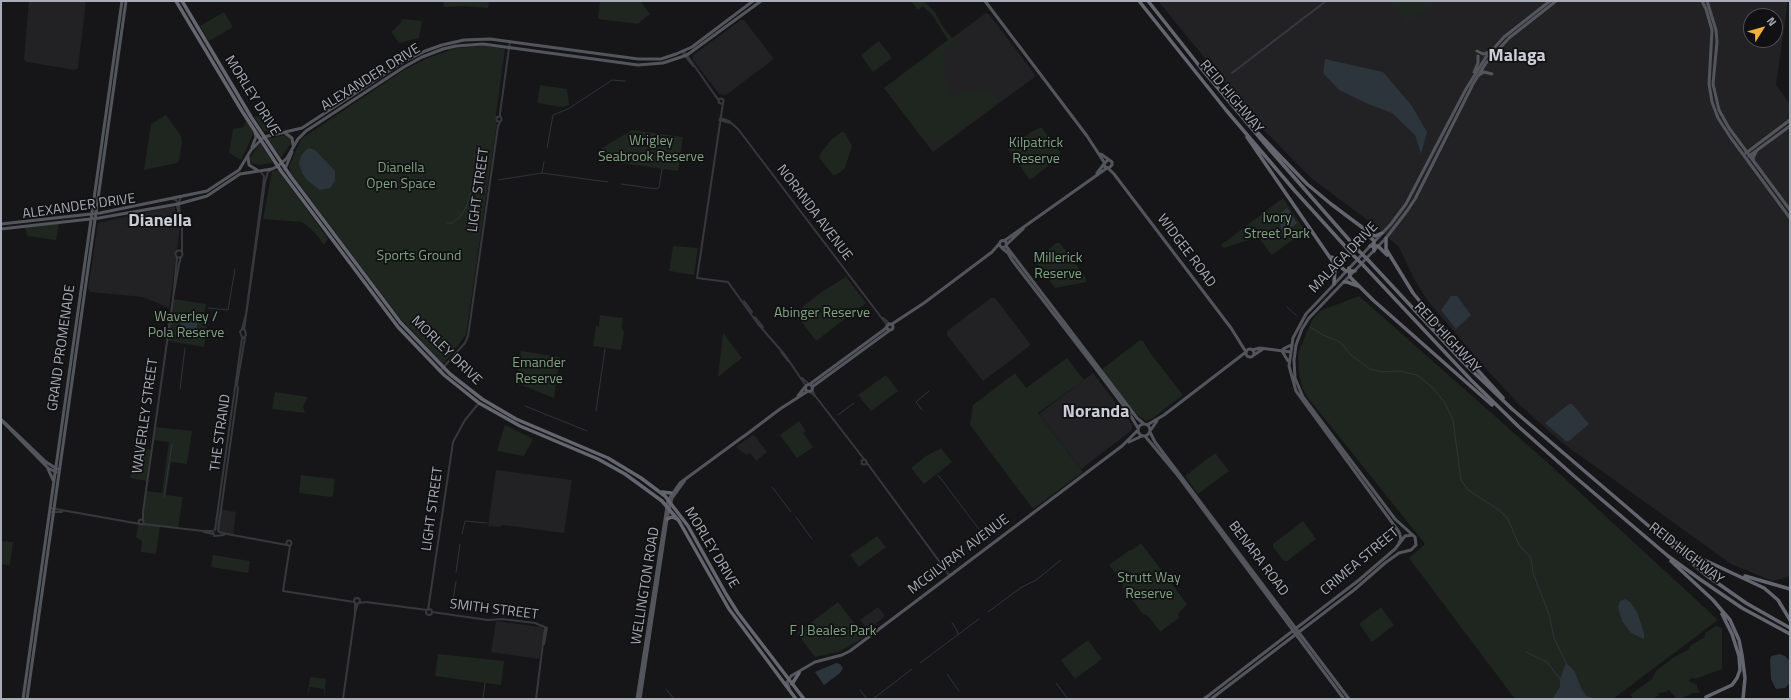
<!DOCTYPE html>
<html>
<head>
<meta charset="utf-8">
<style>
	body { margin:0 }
	#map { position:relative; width:1791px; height:700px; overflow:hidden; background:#161618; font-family:"Titillium Web",sans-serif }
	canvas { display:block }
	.frame { position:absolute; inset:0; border:2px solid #a8adb8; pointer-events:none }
	.north { position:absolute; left:1743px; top:8px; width:40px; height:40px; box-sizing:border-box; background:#111113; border:1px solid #4d4f55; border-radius:50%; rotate:53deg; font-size:11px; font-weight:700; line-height:16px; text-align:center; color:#a8adb8 }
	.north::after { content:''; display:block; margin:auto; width:14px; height:18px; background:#f2b134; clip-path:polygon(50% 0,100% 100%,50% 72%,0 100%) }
</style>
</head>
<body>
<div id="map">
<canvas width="1791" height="700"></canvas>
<div class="frame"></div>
<div class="north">N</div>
</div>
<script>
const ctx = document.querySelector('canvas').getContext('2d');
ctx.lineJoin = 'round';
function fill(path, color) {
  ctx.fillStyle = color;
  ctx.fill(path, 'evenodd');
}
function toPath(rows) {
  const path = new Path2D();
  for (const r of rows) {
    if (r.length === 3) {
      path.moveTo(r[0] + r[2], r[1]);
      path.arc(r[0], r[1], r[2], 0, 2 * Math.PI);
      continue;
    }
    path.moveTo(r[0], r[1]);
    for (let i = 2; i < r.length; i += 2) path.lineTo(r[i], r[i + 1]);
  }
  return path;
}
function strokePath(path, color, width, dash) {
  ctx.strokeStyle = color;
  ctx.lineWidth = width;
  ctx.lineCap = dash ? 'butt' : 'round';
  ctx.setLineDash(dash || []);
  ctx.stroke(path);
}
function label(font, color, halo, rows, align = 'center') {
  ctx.font = font + ' "Titillium Web",sans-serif';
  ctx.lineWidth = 3.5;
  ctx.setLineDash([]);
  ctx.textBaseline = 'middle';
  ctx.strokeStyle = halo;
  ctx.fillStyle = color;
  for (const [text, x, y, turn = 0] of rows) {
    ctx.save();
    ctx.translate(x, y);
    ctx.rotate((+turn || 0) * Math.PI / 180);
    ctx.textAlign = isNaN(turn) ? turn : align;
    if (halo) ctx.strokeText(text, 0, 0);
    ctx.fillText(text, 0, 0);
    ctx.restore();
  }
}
const built = toPath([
	[29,1,86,1,78,68,75,70,27,62,24,59],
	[1158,1,1788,1,1776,85,1790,104,1790,577,1772,581,1731,564,1560,441,1520,405,1488,371,1428,301,1414,279,1399,247,1374,225,1311,178,1262,128],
	[1751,16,1775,16,1775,40,1751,40],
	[986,13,989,14,1036,76,933,152,884,88],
	[741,20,744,20,774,59,726,95,719,94,693,60,693,55],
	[174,206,180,227,169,308,143,297,90,292,88,289,98,223],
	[991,298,995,298,1031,345,983,381,947,335,947,331],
	[1093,373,1132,424,1132,430,1081,469,1039,414],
	[752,435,755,436,767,452,756,461,750,453,746,455,736,447],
	[496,470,572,480,564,533,503,525,500,527,488,526],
	[219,509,236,512,233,536,219,533,219,530,216,530],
	[878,607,885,616,868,630,860,620],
	[496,621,541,627,544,631,539,659,491,652]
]);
const green = toPath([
	[443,1,489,1,488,8,463,6,444,7],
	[600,1,640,1,650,14,638,24,598,19],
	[911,1,925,2,935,12,941,24,952,38,959,34,955,43,946,51,944,56,946,69,944,71,949,95,987,88,999,102,944,143,939,137,928,145,884,88,948,40,933,16,923,6,918,10],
	[1390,1,1435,1,1407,23],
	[224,12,233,27,209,41,200,26],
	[402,19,422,21,419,38,399,43,391,32,400,24],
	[879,41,892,58,873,72,861,55],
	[486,46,505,49,496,115,497,122,466,335,443,364,398,316,291,174,289,166,301,139,404,70,428,58,456,48],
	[540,85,567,89,569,105,563,107,537,103],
	[272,113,271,132,264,131,254,117],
	[166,115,181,136,182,141,179,161,177,163,144,170,151,124],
	[246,120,254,133,241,160,229,153,233,129,244,127],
	[1039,128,1042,128,1060,152,1060,157,1030,180,1008,149,1031,132],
	[632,130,683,137,678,171,600,160,602,148],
	[842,132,845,133,852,146,845,168,838,174,833,175,820,159,820,154,831,140],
	[286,135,291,139,291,143,281,158,268,138],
	[260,143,273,163,259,165,251,163,249,159,251,156],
	[278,170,328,239,324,245,314,232,302,222,263,219,272,171],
	[1283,198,1305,231,1272,255,1258,237,1224,248,1221,245],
	[59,223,56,240,27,236,25,226],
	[1056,243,1060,243,1086,278,1086,282,1055,288,1035,261],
	[673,246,698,248,694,275,669,271],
	[846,277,866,303,816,341,795,313,820,293],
	[1359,296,1549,464,1718,620,1613,699,1515,699,1409,558,1425,544,1309,399,1303,389,1299,374,1298,353,1312,320,1320,311],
	[173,299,206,304,203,323,207,324,204,347,167,341],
	[600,315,623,318,622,328,624,332,621,350,593,346,596,326,599,326],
	[723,333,742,358,718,377],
	[1140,340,1143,341,1151,354,1183,395,1153,418,1146,421,1135,413,1101,370],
	[521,351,560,357,554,398,516,383],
	[1067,358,1084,380,1038,413,1083,472,1033,509,970,425,973,405,1015,373,1026,388],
	[886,375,898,391,871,411,858,395],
	[275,392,308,397,303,407,305,413,272,409],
	[799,421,806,431,803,433,813,447,797,458,780,435],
	[505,425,533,439,524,456,497,451],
	[155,427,192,431,187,464,171,462,166,495,183,497,178,528,160,526,156,554,141,552,142,541,136,537,139,521,141,524,144,522,144,518,142,519,146,491,162,493,169,442,153,440],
	[134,448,152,450,147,481,130,478],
	[941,448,952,462,924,484,911,468,926,456],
	[1215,453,1229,471,1198,494,1185,476],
	[301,475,335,479,333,496,331,497,299,493],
	[1303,521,1316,539,1287,561,1284,561,1273,547,1273,544],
	[877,536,886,547,859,567,850,555],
	[1,541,13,542,10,565,1,564],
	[1141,543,1187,604,1178,614,1179,618,1160,632,1148,616,1143,614,1123,588,1123,584,1109,565,1128,551,1132,550],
	[213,555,250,561,248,573,211,567],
	[838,602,865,637,839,652,815,657,797,633],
	[1381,607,1394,625,1372,642,1359,624],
	[1716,626,1722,628,1722,669,1695,679,1691,678,1689,681,1697,685,1697,688,1700,691,1699,693,1692,693,1681,699,1677,699,1669,690,1666,692,1658,693,1659,696,1655,697,1655,699,1634,699,1630,695,1652,679,1656,671,1674,657,1688,650,1691,645,1705,637,1705,633],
	[1088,640,1102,659,1075,679,1061,660],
	[438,654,504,661,501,685,435,676],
	[310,677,326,679,324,699,324,689,310,687,307,699]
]);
const water = toPath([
	[1325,59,1383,72,1412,106,1427,132,1421,154,1415,135,1392,113,1368,104,1339,90,1323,73],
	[309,148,315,150,335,171,335,181,330,188,320,190,307,180,302,173,299,163,301,156,306,150],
	[1287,208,1297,223,1283,233,1277,216],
	[1451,296,1457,296,1471,315,1456,329,1441,310],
	[188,314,194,315,197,319,197,328,193,332,186,333,180,326,181,320],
	[1569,404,1572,404,1589,424,1569,441,1566,441,1545,423],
	[1625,599,1630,602,1637,612,1644,633,1644,639,1631,633,1622,621,1618,607,1620,601],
	[1780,654,1785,656,1790,661,1790,683,1785,688,1776,689,1771,679,1770,660,1771,656],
	[836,663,840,664,843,668,840,673,824,685,815,672],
	[1566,663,1575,672,1581,688,1586,696,1597,699,1552,699,1560,687,1560,679]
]);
const stream = toPath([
	[547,148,553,115,568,109,612,80,625,81],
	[542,173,544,162],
	[498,180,542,173,608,182],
	[621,184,657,189,659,187,662,169],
	[447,223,452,223,459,218,466,208,473,186,485,181],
	[1287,307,1297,316],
	[208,308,228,310,235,269],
	[1310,327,1323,335,1340,342,1351,355,1370,369,1382,372,1399,371,1417,375,1433,388,1445,403,1453,420,1461,480,1468,490,1499,510,1508,519,1519,545,1531,558,1533,573,1549,614,1554,638,1566,663],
	[180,389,185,348],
	[525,406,587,431],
	[922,410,916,402,929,391],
	[596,411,605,349],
	[838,415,854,403],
	[938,475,988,541],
	[772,487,791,512],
	[164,497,172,444],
	[796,517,812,539],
	[462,534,465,521,487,523],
	[456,572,460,544],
	[451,610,456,582],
	[988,612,1022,587,1036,580,1061,560],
	[952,623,957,630,958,634],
	[1526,652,1547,662,1560,679],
	[920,663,979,619],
	[947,674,959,691],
	[1056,683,1068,699],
	[666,689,674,699],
	[860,690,867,699],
	[483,699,485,683],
	[873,699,912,669]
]);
const minor = toPath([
	[684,51,719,101],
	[682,52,693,66],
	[1232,73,1326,1],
	[721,101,2.5],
	[723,103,697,278,728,282,758,324,785,355,806,386],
	[499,119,2.5],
	[500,117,500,113,510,41],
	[720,118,729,121,738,129,887,325],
	[719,120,730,123],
	[181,197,177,206,182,228,182,252],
	[172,199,176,200,179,205,180,215],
	[179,254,3.5],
	[173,298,179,264,181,257],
	[744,301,752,312],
	[755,317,763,327],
	[883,318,890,324],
	[242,329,246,314,263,187,264,176,260,171],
	[242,329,245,330,246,335,244,338,242,337,240,332,242,329],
	[244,330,265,182,268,172,271,170],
	[781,352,788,361],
	[440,371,465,343,468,336,498,126,500,122],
	[802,378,809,384],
	[812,389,815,396],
	[809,391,816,397,864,459],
	[864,462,2.5],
	[867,463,950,576],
	[50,508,140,524],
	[50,512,62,512],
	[141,522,2.5],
	[143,520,143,512,173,299,177,257],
	[143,524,203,531,213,531],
	[215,530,242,338],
	[213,531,214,536,224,535],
	[218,531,238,389,237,384,245,338],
	[204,532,213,534],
	[219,532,227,534,287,545],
	[289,543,2.5],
	[290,546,283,591,354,602],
	[357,601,3],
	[359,603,366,602,427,610],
	[429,612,3],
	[428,610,453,442,465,420,479,403],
	[432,612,488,620,502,619,535,623,547,628,544,644],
	[355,613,358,603],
	[343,699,355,614,355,602],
	[536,699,545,627]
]);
const major = toPath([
	[985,1,1087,136,1104,162],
	[1702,1,1706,9,1712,30,1709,84,1712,102,1718,118,1731,138,1790,218],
	[1707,1,1716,30,1717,42,1713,84,1719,110,1729,128,1790,210],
	[1477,51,1483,54,1490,52],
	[1474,72,1478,63,1478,56],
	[1479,75,1484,72,1492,74],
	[285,133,292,138,293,145],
	[252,147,256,137,255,132],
	[1746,153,1790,120],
	[1101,154,1112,162,1112,165,1109,168,1105,167,1104,164,1108,160],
	[1749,156,1790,126],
	[248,157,249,165,257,170],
	[1754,162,1753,158,1757,150],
	[1108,168,1114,174,1231,328,1246,352],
	[285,169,292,152],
	[1097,173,1104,164],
	[1,224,100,213,207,191,239,170,251,150,264,137,302,128,403,62,425,51,442,45,464,40,490,39,638,59,661,59,676,54,692,47,753,1],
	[1,229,99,218,178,204,207,196,240,174,272,169,278,166,287,158,298,139,306,131,404,67,422,57,443,49,456,46,483,44,638,65,663,63,687,55,761,1],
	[1003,244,3.5],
	[1004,241,1107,168],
	[1006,245,1023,229],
	[1006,246,1137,418,1144,424],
	[1002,248,1008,253,1012,260,1093,365,1129,413,1138,428],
	[890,327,3],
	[892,324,924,303,992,252,999,244],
	[1283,349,1291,345],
	[1250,353,4],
	[1252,350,1260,348,1291,352],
	[1282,351,1288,361],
	[1254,355,1263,349],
	[810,384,885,329,887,326],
	[809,388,3.5],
	[812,387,890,330],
	[798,396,805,387],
	[1,420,48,468,56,472],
	[2,420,46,462,57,469],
	[1144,430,6],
	[1147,425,1164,415,1246,352],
	[1150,431,1157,421],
	[1150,432,1155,442,1349,699],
	[1145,436,1179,477,1344,699],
	[743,437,780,409,808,391],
	[1129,442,1142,436],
	[48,469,53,480],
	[1399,543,1401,539,1399,532,1296,391,1289,366,1293,338,1306,314,1391,224,1406,204,1466,89,1486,57,1504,37,1550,1],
	[789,688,787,682,791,676,815,662,842,655,850,651,1122,446,1138,430],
	[23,699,122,1],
	[27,699,126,1],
	[637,699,668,500,680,483,744,436],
	[640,699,667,519,672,498,685,480],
	[1204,699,1359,580,1395,549,1405,536,1413,535],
	[1211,699,1354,590,1385,563,1399,553,1411,550,1416,545,1415,537,1395,519,1303,397,1295,378,1294,360,1296,345,1302,329,1309,318,1386,238,1407,211,1415,199,1473,84,1486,63,1509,38,1556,1]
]);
const highway = toPath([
	[176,1,242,111,281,171,398,327,444,375,479,403,520,426,598,459,625,474,662,501,679,521,729,609,796,699],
	[182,1,251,117,291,177,400,322,450,374,482,399,516,419,608,458,641,478,665,496,688,526,726,594,738,613,804,699],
	[1139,1,1226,110,1295,191,1353,255],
	[1148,1,1201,68,1271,151,1358,250],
	[1258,133,1307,184,1331,204,1371,234,1375,236,1382,233],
	[1247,137,1333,262,1335,269,1334,284],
	[1367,234,1374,241,1374,251],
	[1386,238,1386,249,1413,293,1463,354,1503,398],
	[1370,246,1378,246,1387,255],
	[1332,257,1343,269,1346,271,1355,271],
	[1369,261,1463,362,1512,409,1706,575,1746,603,1790,628],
	[1364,266,1471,380,1519,427,1574,476,1668,556,1701,580,1742,608,1790,634],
	[1349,268,1350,277,1373,300,1492,405],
	[1344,282,1347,282,1358,286],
	[662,492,671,493],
	[667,519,672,517,677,519],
	[1652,527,1698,557,1764,588,1778,600,1790,620],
	[1671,561,1713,600,1730,620,1739,640,1742,655,1745,678,1743,699],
	[1745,576,1790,589],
	[792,684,799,673],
	[1706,697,1732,685,1737,678,1740,670,1739,656,1732,634,1722,614]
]);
const highwayBridge = toPath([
	[1358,250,1369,261],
	[1353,255,1364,266]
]);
const streetNames = [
	["ALEXANDER DRIVE",371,78,-32],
	["MORLEY DRIVE",252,96,58],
	["REID HIGHWAY",1231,97,50],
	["LIGHT STREET",479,190,-82],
	["ALEXANDER DRIVE",79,207,-8],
	["NORANDA AVENUE",814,213,53],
	["WIDGEE ROAD",1186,251,53],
	["MALAGA DRIVE",1344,258,-46],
	["REID HIGHWAY",1447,338,47],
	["GRAND PROMENADE",62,348,-82],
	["MORLEY DRIVE",446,351,44],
	["WAVERLEY STREET",146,416,-82],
	["THE STRAND",221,433,-82],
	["LIGHT STREET",433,509,-82],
	["MORLEY DRIVE",711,548,59],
	["REID HIGHWAY",1686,554,38],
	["MCGILVRAY AVENUE",959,555,-37],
	["BENARA ROAD",1258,559,53],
	["CRIMEA STREET",1360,562,-40],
	["WELLINGTON ROAD",646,586,-81],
	["SMITH STREET",494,610,7]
];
const parkNames = [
	["Wrigley",651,142],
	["Seabrook Reserve",651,158],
	["Kilpatrick",1036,144],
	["Reserve",1036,160],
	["Dianella",401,169],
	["Open Space",401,185],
	["Ivory",1277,219],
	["Street Park",1277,235],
	["Sports Ground",419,257],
	["Millerick",1058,259],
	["Reserve",1058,275],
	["Abinger Reserve",822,314],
	["Waverley /",186,318],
	["Pola Reserve",186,334],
	["Emander",539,364],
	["Reserve",539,380],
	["Strutt Way",1149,579],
	["Reserve",1149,595],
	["F J Beales Park",833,632]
];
const districtNames = [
	["Malaga",1517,57],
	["Dianella",160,222],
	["Noranda",1096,413]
];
fill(built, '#222225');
fill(green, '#1e261f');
fill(water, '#2c353c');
strokePath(stream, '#2c353c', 1);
strokePath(minor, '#37383d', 2);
strokePath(major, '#53555c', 3);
strokePath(highway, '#63666e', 3.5);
strokePath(highwayBridge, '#63666e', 3.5);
label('14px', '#a8adb8', '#111113', streetNames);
label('14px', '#7fa381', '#111113', parkNames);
label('bold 18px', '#c9ccd4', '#111113', districtNames);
</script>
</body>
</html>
